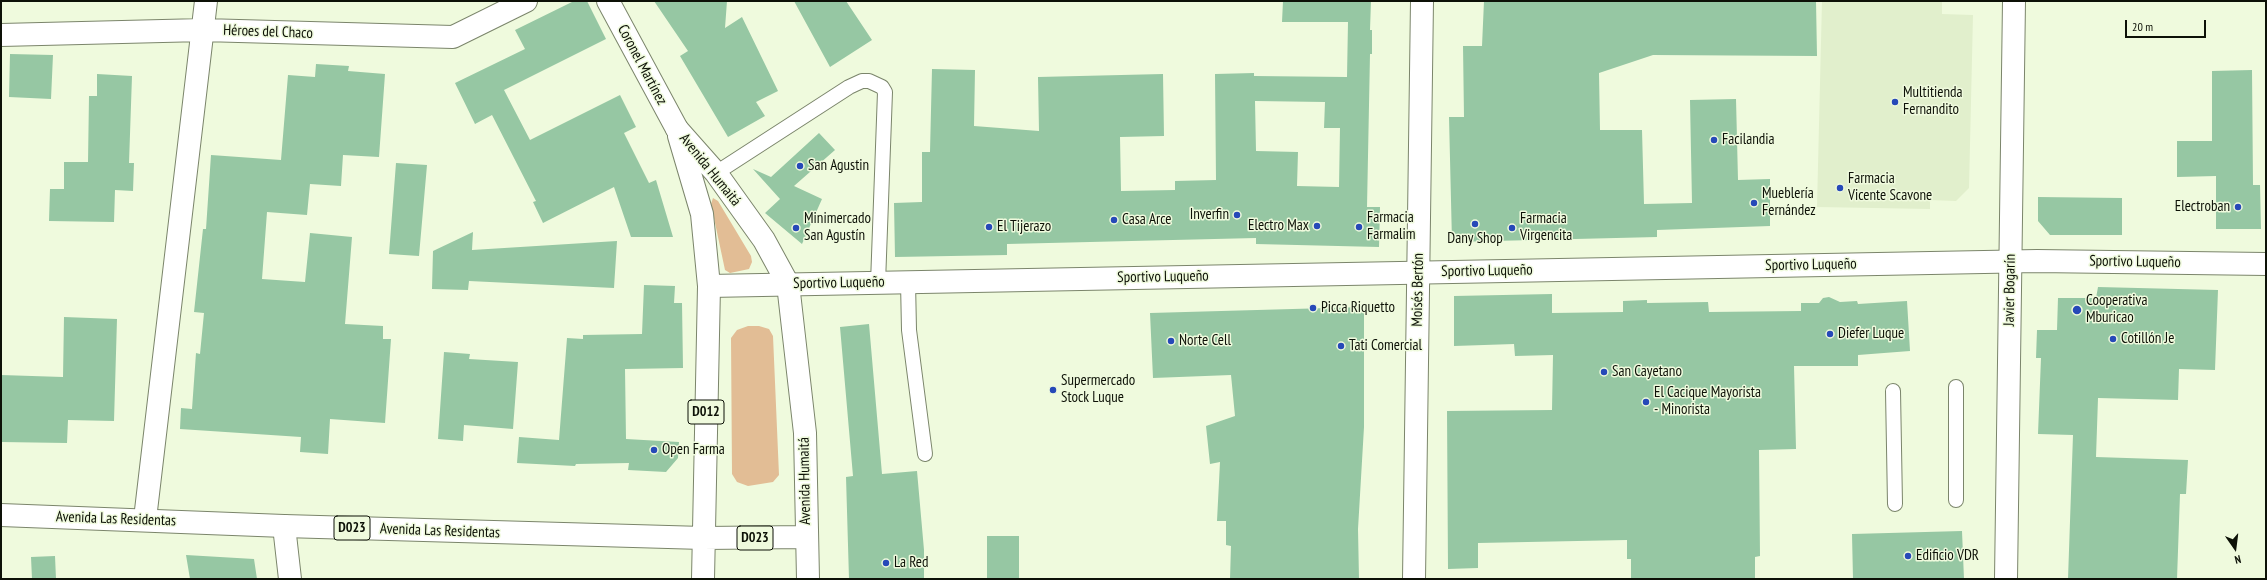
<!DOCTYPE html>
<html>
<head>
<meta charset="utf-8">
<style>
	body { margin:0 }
	#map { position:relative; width:2267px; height:580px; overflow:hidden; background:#effadd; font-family:"PT Sans Narrow",sans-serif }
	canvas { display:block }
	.frame { position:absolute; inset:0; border:2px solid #0d1107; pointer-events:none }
	.north { position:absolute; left:2215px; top:528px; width:40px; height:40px; -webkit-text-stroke:3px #effadd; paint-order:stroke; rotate:166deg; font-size:11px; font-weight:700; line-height:16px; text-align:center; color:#0d1107 }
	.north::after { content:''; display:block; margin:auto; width:14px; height:18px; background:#0d1107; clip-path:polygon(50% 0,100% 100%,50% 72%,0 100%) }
	.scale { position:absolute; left:2125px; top:20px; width:81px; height:18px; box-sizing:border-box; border:2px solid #0d1107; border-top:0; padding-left:5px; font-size:12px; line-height:14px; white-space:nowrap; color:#0d1107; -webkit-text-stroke:3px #effadd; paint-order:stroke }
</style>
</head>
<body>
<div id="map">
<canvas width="2267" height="580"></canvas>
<div class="frame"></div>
<div class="north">N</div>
<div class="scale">20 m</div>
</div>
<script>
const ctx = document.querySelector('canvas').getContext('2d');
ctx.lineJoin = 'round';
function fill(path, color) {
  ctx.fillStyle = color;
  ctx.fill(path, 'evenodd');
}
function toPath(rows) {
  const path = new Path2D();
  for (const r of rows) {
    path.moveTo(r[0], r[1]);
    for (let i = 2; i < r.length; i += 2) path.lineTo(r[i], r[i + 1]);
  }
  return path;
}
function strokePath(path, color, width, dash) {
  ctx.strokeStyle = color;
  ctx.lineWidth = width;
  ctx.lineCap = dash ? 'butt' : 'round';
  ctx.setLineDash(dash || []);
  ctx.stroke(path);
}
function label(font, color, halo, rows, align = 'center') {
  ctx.font = font + ' "PT Sans Narrow",sans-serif';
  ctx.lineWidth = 3;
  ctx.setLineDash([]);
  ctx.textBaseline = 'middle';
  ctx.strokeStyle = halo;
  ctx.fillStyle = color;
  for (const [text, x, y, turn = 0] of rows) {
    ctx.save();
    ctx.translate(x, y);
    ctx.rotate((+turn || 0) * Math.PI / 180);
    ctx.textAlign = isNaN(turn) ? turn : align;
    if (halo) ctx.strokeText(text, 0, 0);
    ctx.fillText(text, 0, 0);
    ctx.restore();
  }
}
const built = toPath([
	[1822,1,1942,1,1942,14,1973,15,1969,188,1956,201,1930,200,1930,209,1817,207]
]);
const green = toPath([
	[713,198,718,201,751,256,752,262,749,269,730,273,725,270,711,204],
	[748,326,759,326,769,329,773,336,779,475,773,482,748,486,737,482,732,474,731,338,737,330]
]);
const building = toPath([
	[574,1,587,1,606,39,504,90,530,140,620,95,636,127,624,133,649,183,656,180,673,237,631,237,614,187,543,223,533,202,536,201,492,115,475,124,455,83,525,49,515,30],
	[654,1,727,1,725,28,742,17,778,91,756,102,765,116,728,137,680,56,688,51],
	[794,1,846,1,872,40,830,67],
	[1283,1,1371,1,1370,30,1372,30,1372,54,1370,54,1367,207,1380,207,1379,247,1256,244,1256,238,1007,244,1007,255,895,257,894,203,922,202,922,152,930,152,932,69,975,70,974,126,1039,131,1038,77,1163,74,1164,136,1120,137,1121,191,1175,190,1175,181,1216,180,1215,74,1254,73,1254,76,1347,77,1348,22,1282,22],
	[1255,101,1325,102,1324,128,1340,128,1339,187,1297,186,1298,152,1256,151],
	[1484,1,1816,1,1817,56,1653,55,1599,73,1600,130,1642,130,1644,204,1692,203,1690,100,1736,99,1738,180,1770,179,1770,226,1657,230,1657,237,1452,242,1449,117,1464,117,1463,46,1482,46],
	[10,54,53,55,51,99,9,97],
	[316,64,349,66,348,71,385,74,379,157,343,155,341,186,310,184,307,215,267,212,262,279,305,282,310,233,352,237,345,324,383,326,383,339,391,339,385,423,330,419,328,454,300,452,301,437,180,429,181,408,192,409,196,353,200,354,204,313,194,312,203,229,206,229,211,155,281,160,288,75,315,77],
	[2252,70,2253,185,2260,185,2261,229,2216,229,2216,176,2177,177,2177,141,2212,141,2212,71],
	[97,74,132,76,129,163,134,163,133,191,115,190,114,222,49,221,50,189,64,189,64,162,88,162,89,96,97,96],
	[819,133,835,150,794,186,822,199,802,244,765,213,780,199,753,169,771,177],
	[396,163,427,165,419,256,389,254],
	[2038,197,2122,198,2122,235,2050,235,2038,221],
	[473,232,472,250,617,241,614,288,469,281,468,290,432,289,433,251],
	[644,285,675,286,674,303,682,303,683,368,625,369,626,439,679,442,678,458,666,472,628,470,629,463,576,464,575,466,517,463,519,437,559,440,567,338,583,339,583,335,642,334],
	[2098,287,2218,290,2215,370,2179,369,2178,400,2098,398,2096,457,2188,460,2186,494,2180,494,2177,579,2068,579,2073,435,2038,434,2041,358,2036,358,2037,330,2057,330,2058,298,2096,298],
	[1552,294,1552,313,1623,312,1623,301,1647,300,1647,303,1708,302,1709,312,1801,311,1801,303,1819,303,1823,298,1829,297,1840,302,1857,301,1858,304,1907,301,1910,351,1858,355,1858,366,1794,366,1796,449,1759,450,1760,556,1755,557,1755,579,1631,579,1631,559,1627,559,1627,540,1478,543,1478,568,1448,569,1447,411,1552,410,1553,355,1515,356,1514,344,1454,346,1454,296],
	[1364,307,1364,427,1358,529,1359,579,1230,579,1231,546,1226,545,1226,521,1217,521,1220,462,1210,464,1206,426,1235,416,1231,375,1153,378,1150,313],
	[64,317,117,319,114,421,68,420,67,443,1,442,1,375,63,377],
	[869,324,882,474,917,471,924,550,924,579,849,579,846,477,853,476,840,327],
	[444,352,470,354,469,359,518,362,513,429,464,425,463,441,438,439],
	[1962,531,1964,579,1853,579,1852,534],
	[987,536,1019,536,1019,579,987,579],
	[186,555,254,559,257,579,190,579],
	[55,556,56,579,32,579,31,557]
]);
const lane = toPath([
	[716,173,849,87,862,81,869,81,882,87,885,92,878,283],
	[908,282,909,330,925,454],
	[1893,391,1895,504],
	[1956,500,1956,387]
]);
const street = toPath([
	[1,35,203,30,453,37,526,1],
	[145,519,206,1],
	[284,526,290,579],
	[1414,579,1422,1],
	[2006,579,2014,1]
]);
const secondary = toPath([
	[608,1,677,129],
	[709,286,2037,261,2266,264]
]);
const primary = toPath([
	[677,129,716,173,764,240,788,284,805,433,808,579],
	[679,136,702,214,709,286,703,579],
	[1,515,284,526,703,538,807,537]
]);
const markers = [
	[1895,102,4,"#2649b8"],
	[1714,140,4,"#2649b8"],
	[800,166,4,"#2649b8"],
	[1840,188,4,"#2649b8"],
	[1754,203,4,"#2649b8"],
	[2238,207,4,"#2649b8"],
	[1237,215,4,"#2649b8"],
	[1114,220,4,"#2649b8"],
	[1475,224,4,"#2649b8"],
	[1317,226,4,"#2649b8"],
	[989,227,4,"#2649b8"],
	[1359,227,4,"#2649b8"],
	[796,228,4,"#2649b8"],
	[1512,228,4,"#2649b8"],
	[1313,308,4,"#2649b8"],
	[2077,310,5,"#2649b8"],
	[1830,334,4,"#2649b8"],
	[2113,339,4,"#2649b8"],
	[1171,341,4,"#2649b8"],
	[1341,346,4,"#2649b8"],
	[1604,372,4,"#2649b8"],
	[1053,390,4,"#2649b8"],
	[1646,402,4,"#2649b8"],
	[654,450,4,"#2649b8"],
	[1908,556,4,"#2649b8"],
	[886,563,4,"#2649b8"]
];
const shields = [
	[706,412,36],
	[352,528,36],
	[755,538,36]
];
const shieldNames = [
	["D012",706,412],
	["D023",352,528],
	["D023",755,538]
];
const streetNames = [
	["Héroes del Chaco",268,32,2],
	["Coronel Martínez",642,65,62],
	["Avenida Humaitá",710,170,51],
	["Sportivo Luqueño",2135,262,1],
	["Sportivo Luqueño",1811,265,-1],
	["Sportivo Luqueño",1487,271,-1],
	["Sportivo Luqueño",1163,277,-1],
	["Sportivo Luqueño",839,283,-1],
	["Moisés Bertón",1418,290,-89],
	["Javier Bogarín",2010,290,-89],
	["Avenida Humaitá",805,481,-91],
	["Avenida Las Residentas",116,519,2],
	["Avenida Las Residentas",440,531,2]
];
const poiNames = [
	["Multitienda",1903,93],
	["Fernandito",1903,110],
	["Facilandia",1722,140],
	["San Agustin",808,166],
	["Farmacia",1848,179],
	["Vicente Scavone",1848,196],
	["Mueblería",1762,194],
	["Fernández",1762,211],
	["Electroban",2230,207,"right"],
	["Inverfin",1229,215,"right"],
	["Farmacia",1367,218],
	["Farmalim",1367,235],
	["Minimercado",804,219],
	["San Agustín",804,236],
	["Farmacia",1520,219],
	["Virgencita",1520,236],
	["Casa Arce",1122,220],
	["Electro Max",1309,226,"right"],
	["El Tijerazo",997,227],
	["Dany Shop",1475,239,"center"],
	["Cooperativa",2086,301],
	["Mburicao",2086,318],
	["Picca Riquetto",1321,308],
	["Diefer Luque",1838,334],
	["Cotillón Je",2121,339],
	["Norte Cell",1179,341],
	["Tati Comercial",1349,346],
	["San Cayetano",1612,372],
	["Supermercado",1061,381],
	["Stock Luque",1061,398],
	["El Cacique Mayorista",1654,393],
	["- Minorista",1654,410],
	["Open Farma",662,450],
	["Edificio VDR",1916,556],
	["La Red",894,563]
];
fill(built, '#e1efcc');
fill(green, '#e2bd95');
fill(building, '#96c7a3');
strokePath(lane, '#7b856b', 16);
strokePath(street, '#7b856b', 24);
strokePath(secondary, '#7b856b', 24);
strokePath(primary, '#7b856b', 24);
strokePath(lane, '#fff', 14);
strokePath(street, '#fff', 22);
strokePath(secondary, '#fff', 22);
strokePath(primary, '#fff', 22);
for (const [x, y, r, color] of markers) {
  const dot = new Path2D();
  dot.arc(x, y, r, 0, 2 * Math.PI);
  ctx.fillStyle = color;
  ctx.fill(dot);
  strokePath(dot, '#effadd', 1.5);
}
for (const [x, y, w] of shields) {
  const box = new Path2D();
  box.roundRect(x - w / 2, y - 12, w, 24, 3);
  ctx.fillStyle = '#effadd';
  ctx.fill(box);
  strokePath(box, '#0d1107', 1);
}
label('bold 14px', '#0d1107', null, shieldNames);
label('15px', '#0d1107', '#effadd', streetNames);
label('15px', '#0d1107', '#effadd', poiNames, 'left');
</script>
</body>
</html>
